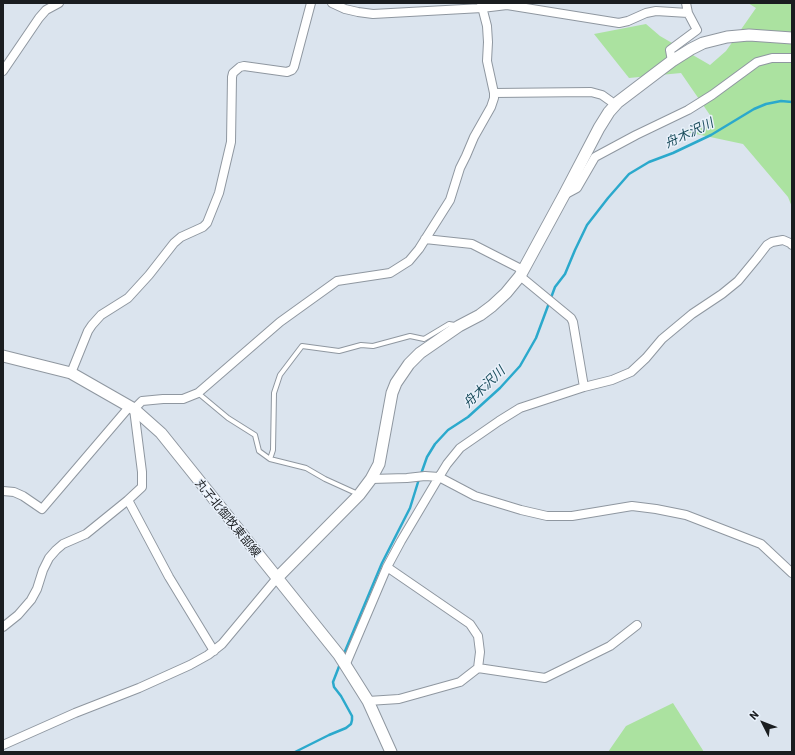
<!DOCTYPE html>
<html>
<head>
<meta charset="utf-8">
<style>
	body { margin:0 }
	#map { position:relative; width:795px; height:755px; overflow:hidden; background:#dbe4ee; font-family:Barlow,sans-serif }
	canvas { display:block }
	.frame { position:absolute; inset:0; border:4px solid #1a1d20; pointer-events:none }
	.north { position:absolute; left:743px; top:703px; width:40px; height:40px; -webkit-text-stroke:3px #e9f1fb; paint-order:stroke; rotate:312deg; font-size:11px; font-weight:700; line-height:16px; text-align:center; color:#1a1d20 }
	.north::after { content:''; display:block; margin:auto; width:14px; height:18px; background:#1a1d20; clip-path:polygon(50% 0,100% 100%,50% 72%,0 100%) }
</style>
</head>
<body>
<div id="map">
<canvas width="795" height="755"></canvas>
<div class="frame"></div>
<div class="north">N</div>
</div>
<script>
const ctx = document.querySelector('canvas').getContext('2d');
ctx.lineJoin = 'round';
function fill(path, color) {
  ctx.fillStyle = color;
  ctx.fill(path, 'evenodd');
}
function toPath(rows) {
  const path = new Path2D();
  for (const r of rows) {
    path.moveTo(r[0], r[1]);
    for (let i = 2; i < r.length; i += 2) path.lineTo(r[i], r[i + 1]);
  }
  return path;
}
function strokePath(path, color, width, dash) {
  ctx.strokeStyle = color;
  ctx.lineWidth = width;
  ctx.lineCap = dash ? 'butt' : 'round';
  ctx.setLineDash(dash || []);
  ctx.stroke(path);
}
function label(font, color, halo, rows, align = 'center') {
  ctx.font = font + ' Barlow,"Noto Sans JP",sans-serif';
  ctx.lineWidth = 3;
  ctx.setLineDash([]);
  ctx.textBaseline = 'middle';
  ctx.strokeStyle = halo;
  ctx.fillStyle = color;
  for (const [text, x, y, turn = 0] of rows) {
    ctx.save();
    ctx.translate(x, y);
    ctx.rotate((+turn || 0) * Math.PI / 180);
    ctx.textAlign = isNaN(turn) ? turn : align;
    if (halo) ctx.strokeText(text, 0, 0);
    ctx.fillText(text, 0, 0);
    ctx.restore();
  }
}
const green = toPath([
	[748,3,792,3,792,207,788,197,743,144,682,131,712,118,681,73,629,78,594,34,646,24,660,36,710,65,726,51,756,8],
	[673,703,704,752,608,752,626,726]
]);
const stream = toPath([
	[421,474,427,457,435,444,448,430,468,417,500,388,520,366,536,338,555,287,565,274,575,250,587,225,608,198,629,174,649,162,673,153,711,135,754,109,766,104,781,101,792,102],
	[343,656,382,563,410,508,419,479],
	[295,752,329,735,346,728,351,724,352,720,352,716,341,696,334,687,333,682,340,664]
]);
const lane = toPath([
	[198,393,228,418,255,435,259,451,270,459,306,468,325,479,358,494],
	[270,459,273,450,274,393,280,375,302,346,339,351,361,345,373,346,410,336,424,339,449,324,455,325]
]);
const street = toPath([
	[332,3,345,9,358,12,373,14,482,8,507,5,619,23,628,21,646,13,656,11,688,13],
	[672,61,670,50,697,30,688,13,686,3],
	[3,71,39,18,46,10,59,3],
	[494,93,591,92,602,95,616,105],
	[564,195,577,188,595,157,636,135,688,110,712,95,757,62,772,58,792,58],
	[425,239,472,244,523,270],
	[520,276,571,318,573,322,584,387],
	[71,373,88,331,92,325,101,315,128,298,149,275,174,243,181,237,203,227,207,223,219,193,231,142,232,77,233,73,240,67,244,66,287,72,292,70,294,67,311,3],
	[371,479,407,478,425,476,439,477,475,496,521,510,547,516,572,516,632,506,656,509,686,515,761,544,792,573],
	[3,491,14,492,23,496,42,509,130,406],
	[387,567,470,624,478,636,480,652,478,668],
	[3,627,18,615,31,600,37,589,43,570,49,558,56,550,63,544,86,534,128,500],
	[214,651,169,577,128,500,142,487,142,472,134,409,142,401,163,399,183,399,198,393,280,322,337,281,390,273,409,261,419,249,450,200,460,168,466,156,474,137,491,107,494,98,494,93,487,61,488,42,487,26,481,3],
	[345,666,387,567,401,541,439,477,447,464,460,448,499,421,520,408,584,387,612,380,631,372,646,358,662,339,692,314,722,294,738,281,757,258,767,245,772,242,783,240,790,243,792,245],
	[368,701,399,699,460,682,478,668,545,678,610,646,637,625],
	[3,745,75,713,139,688,190,665,208,655,222,644,277,578]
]);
const secondary = toPath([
	[3,356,71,373,134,409,161,433,339,655,368,701,391,752],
	[277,578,359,495,371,479,379,464,392,393,396,383,409,364,420,353,459,326,480,315,492,306,506,293,520,276,564,195,599,128,609,112,618,102,672,61,691,49,703,43,727,37,749,35,792,38]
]);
const streetNames = [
	["丸子北御牧東部線",228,518,51]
];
const waterNames = [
	["舟木沢川",689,133,-25],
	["舟木沢川",484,387,-44]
];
fill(green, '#abe2a0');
strokePath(stream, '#2ba9cc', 2.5);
strokePath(lane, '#8f97a0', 6);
strokePath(street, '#8f97a0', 10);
strokePath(secondary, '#8f97a0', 13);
strokePath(lane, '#fff', 4);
strokePath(street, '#fff', 8);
strokePath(secondary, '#fff', 11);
label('12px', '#1a1d20', '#e9f1fb', streetNames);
label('italic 13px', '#1a4c5b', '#e9f1fb', waterNames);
</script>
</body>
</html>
